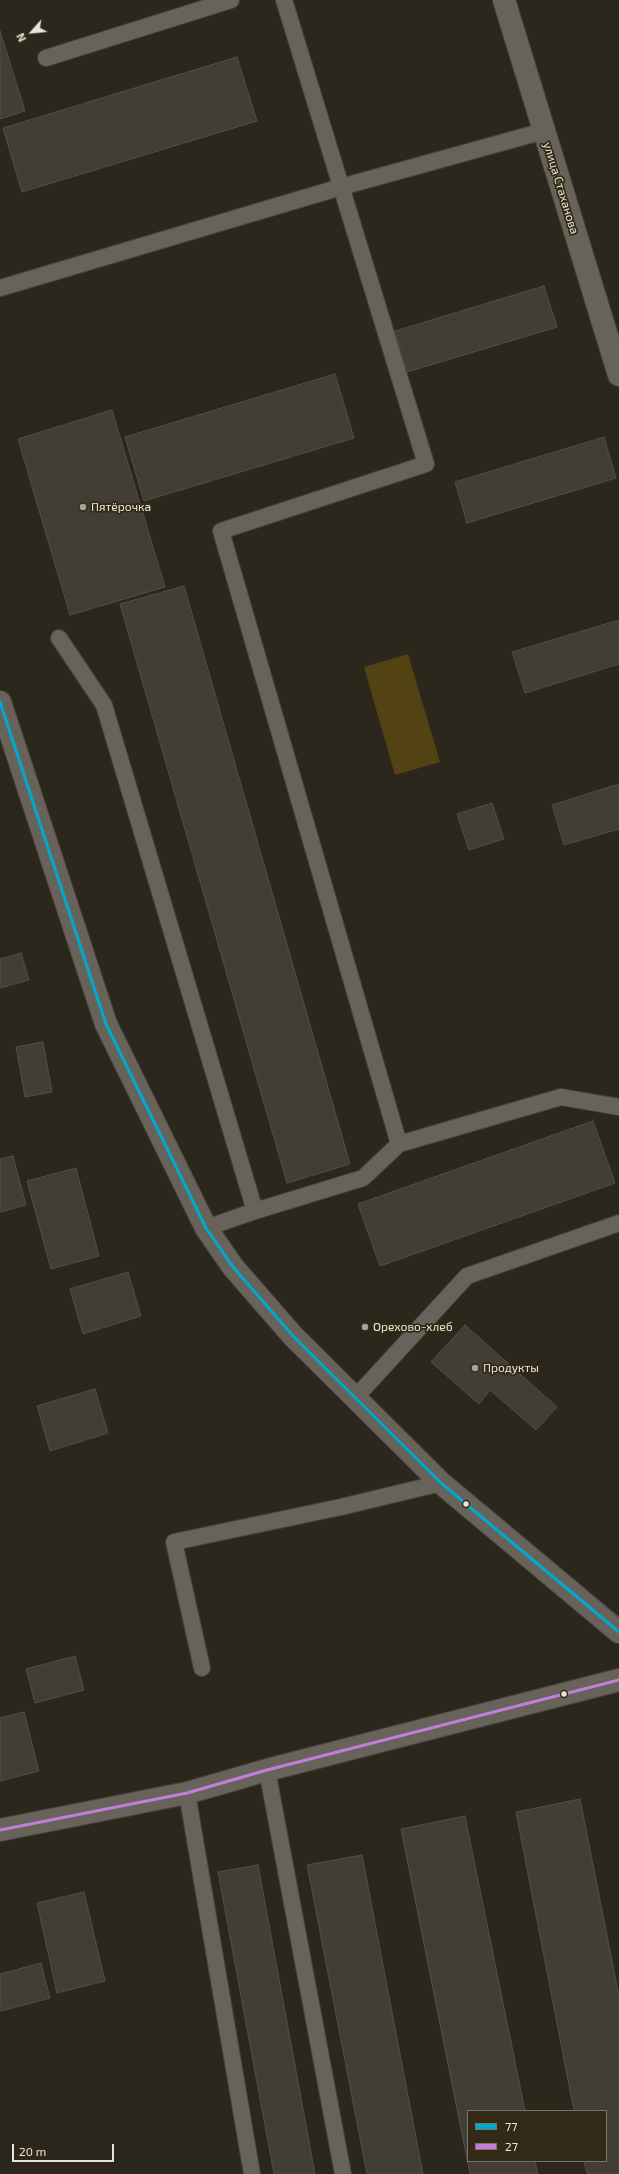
<!DOCTYPE html>
<html>
<head>
<meta charset="utf-8">
<style>
	body { margin:0 }
	#map { position:relative; width:619px; height:2174px; overflow:hidden; background:#2c271c; font-family:"Exo 2",sans-serif }
	canvas { display:block }
	.legend { position:absolute; left:467px; top:2110px; width:140px; height:52px; box-sizing:border-box; background:#322a16; border:1px solid #7c7564; margin:0; padding:5px 7px; list-style:none; font-size:12px; color:#ebe5d9 }
	.legend li { display:flex; align-items:center; gap:8px; height:20px }
	.legend b { width:20px; border:1px solid #7c7564 }
	.north { position:absolute; left:12px; top:12px; width:40px; height:40px; -webkit-text-stroke:3px #322a16; paint-order:stroke; rotate:243deg; font-size:11px; font-weight:700; line-height:16px; text-align:center; color:#ebe5d9 }
	.north::after { content:''; display:block; margin:auto; width:14px; height:18px; background:#ebe5d9; clip-path:polygon(50% 0,100% 100%,50% 72%,0 100%) }
	.scale { position:absolute; left:12px; top:2144px; width:102px; height:18px; box-sizing:border-box; border:2px solid #ebe5d9; border-top:0; padding-left:5px; font-size:12px; line-height:14px; white-space:nowrap; color:#ebe5d9; -webkit-text-stroke:3px #322a16; paint-order:stroke }
</style>
</head>
<body>
<div id="map">
<canvas width="619" height="2174"></canvas>
<ul class="legend">
<li><b style="height:5px;background:#00a9ce"></b>77</li>
<li><b style="height:5px;background:#c07fdc"></b>27</li>
</ul>
<div class="north">N</div>
<div class="scale">20 m</div>
</div>
<script>
const ctx = document.querySelector('canvas').getContext('2d');
ctx.lineJoin = 'round';
function fill(path, color) {
  ctx.fillStyle = color;
  ctx.fill(path, 'evenodd');
}
function toPath(rows) {
  const path = new Path2D();
  for (const r of rows) {
    path.moveTo(r[0], r[1]);
    for (let i = 2; i < r.length; i += 2) path.lineTo(r[i], r[i + 1]);
  }
  return path;
}
function strokePath(path, color, width, dash) {
  ctx.strokeStyle = color;
  ctx.lineWidth = width;
  ctx.lineCap = dash ? 'butt' : 'round';
  ctx.setLineDash(dash || []);
  ctx.stroke(path);
}
function label(font, color, halo, rows, align = 'center') {
  ctx.font = font + ' "Exo 2",sans-serif';
  ctx.lineWidth = 3.5;
  ctx.setLineDash([]);
  ctx.textBaseline = 'middle';
  ctx.strokeStyle = halo;
  ctx.fillStyle = color;
  for (const [text, x, y, turn = 0] of rows) {
    ctx.save();
    ctx.translate(x, y);
    ctx.rotate((+turn || 0) * Math.PI / 180);
    ctx.textAlign = isNaN(turn) ? turn : align;
    if (halo) ctx.strokeText(text, 0, 0);
    ctx.fillText(text, 0, 0);
    ctx.restore();
  }
}
const green = toPath([
	[408,654,440,762,395,775,364,667]
]);
const building = toPath([
	[0,31,25,111,0,119,0,31],
	[237,57,257,121,22,192,3,128,237,57],
	[544,286,557,327,407,372,395,331,544,286],
	[335,374,354,438,144,501,125,437,335,374],
	[112,410,165,587,70,615,18,439,112,410],
	[604,437,616,478,467,523,455,482,604,437],
	[184,586,350,1164,287,1183,120,604,184,586],
	[619,620,619,664,525,693,512,652,619,620],
	[619,784,619,829,564,845,552,805,619,784],
	[492,803,504,839,469,850,457,814,492,803],
	[21,953,29,980,0,988,0,959,21,953],
	[43,1042,52,1092,25,1097,16,1047,43,1042],
	[593,1121,615,1183,380,1266,358,1204,593,1121],
	[13,1156,26,1205,0,1212,0,1159,13,1156],
	[76,1168,99,1256,51,1269,27,1181,76,1168],
	[128,1272,141,1316,83,1334,70,1289,128,1272],
	[465,1325,557,1407,536,1430,490,1390,479,1404,431,1362,465,1325],
	[95,1389,108,1433,50,1451,37,1406,95,1389],
	[75,1656,84,1690,35,1703,26,1669,75,1656],
	[24,1712,39,1771,0,1781,0,1718,24,1712],
	[580,1799,619,1996,619,2174,587,2174,584,2161,606,2161,606,2111,574,2111,516,1812,580,1799],
	[465,1816,525,2111,468,2111,468,2161,535,2161,538,2174,470,2174,401,1829,465,1816],
	[362,1855,423,2174,367,2174,307,1865,362,1855],
	[258,1865,315,2174,274,2174,218,1872,258,1865],
	[84,1892,105,1981,57,1993,37,1903,84,1892],
	[41,1963,50,1998,1,2011,0,1974,41,1963]
]);
const lane = toPath([
	[284,0,426,464,221,531,399,1144,561,1097,619,1107],
	[46,58,231,0],
	[0,288,341,187,544,131],
	[59,638,104,705,255,1211,363,1178,399,1144],
	[206,1228,255,1211],
	[355,1398,467,1276,619,1223],
	[202,1668,174,1542,341,1507,441,1483],
	[267,1770,343,2174],
	[187,1793,252,2174]
]);
const street = toPath([
	[504,0,619,375],
	[0,702,106,1024,206,1228,233,1267,293,1336,441,1483,619,1632]
]);
const secondary = toPath([
	[0,1830,187,1793,267,1770,619,1680]
]);
const bus1 = toPath([
	[0,702,106,1024,206,1228,233,1267,293,1336,441,1483,619,1632]
]);
const bus2 = toPath([
	[0,1830,187,1793,267,1770,619,1680]
]);
const markers = [
	[83,507,4,"#a8a297"],
	[365,1327,4,"#a8a297"],
	[475,1368,4,"#a8a297"],
	[466,1504,3.5,"#ebe5d9"],
	[564,1694,3.5,"#ebe5d9"]
];
const streetNames = [
	["улица Стаханова",561,188,73]
];
const poiNames = [
	["Пятёрочка",91,507],
	["Орехово-хлеб",373,1327],
	["Продукты",483,1368]
];
fill(green, '#534214');
fill(building, '#423e35');
strokePath(building, '#524f45', 1);
strokePath(lane, '#47433a', 18);
strokePath(street, '#47433a', 24);
strokePath(secondary, '#47433a', 24);
strokePath(lane, '#67625a', 16);
strokePath(street, '#67625a', 22);
strokePath(secondary, '#67625a', 22);
strokePath(bus1, '#00a9ce', 3);
strokePath(bus2, '#c07fdc', 3);
for (const [x, y, r, color] of markers) {
  const dot = new Path2D();
  dot.arc(x, y, r, 0, 2 * Math.PI);
  ctx.fillStyle = color;
  ctx.fill(dot);
  strokePath(dot, '#322a16', 1.5);
}
label('12px', '#ebe5d9', '#322a16', streetNames);
label('12px', '#ebe5d9', '#322a16', poiNames, 'left');
</script>
</body>
</html>
